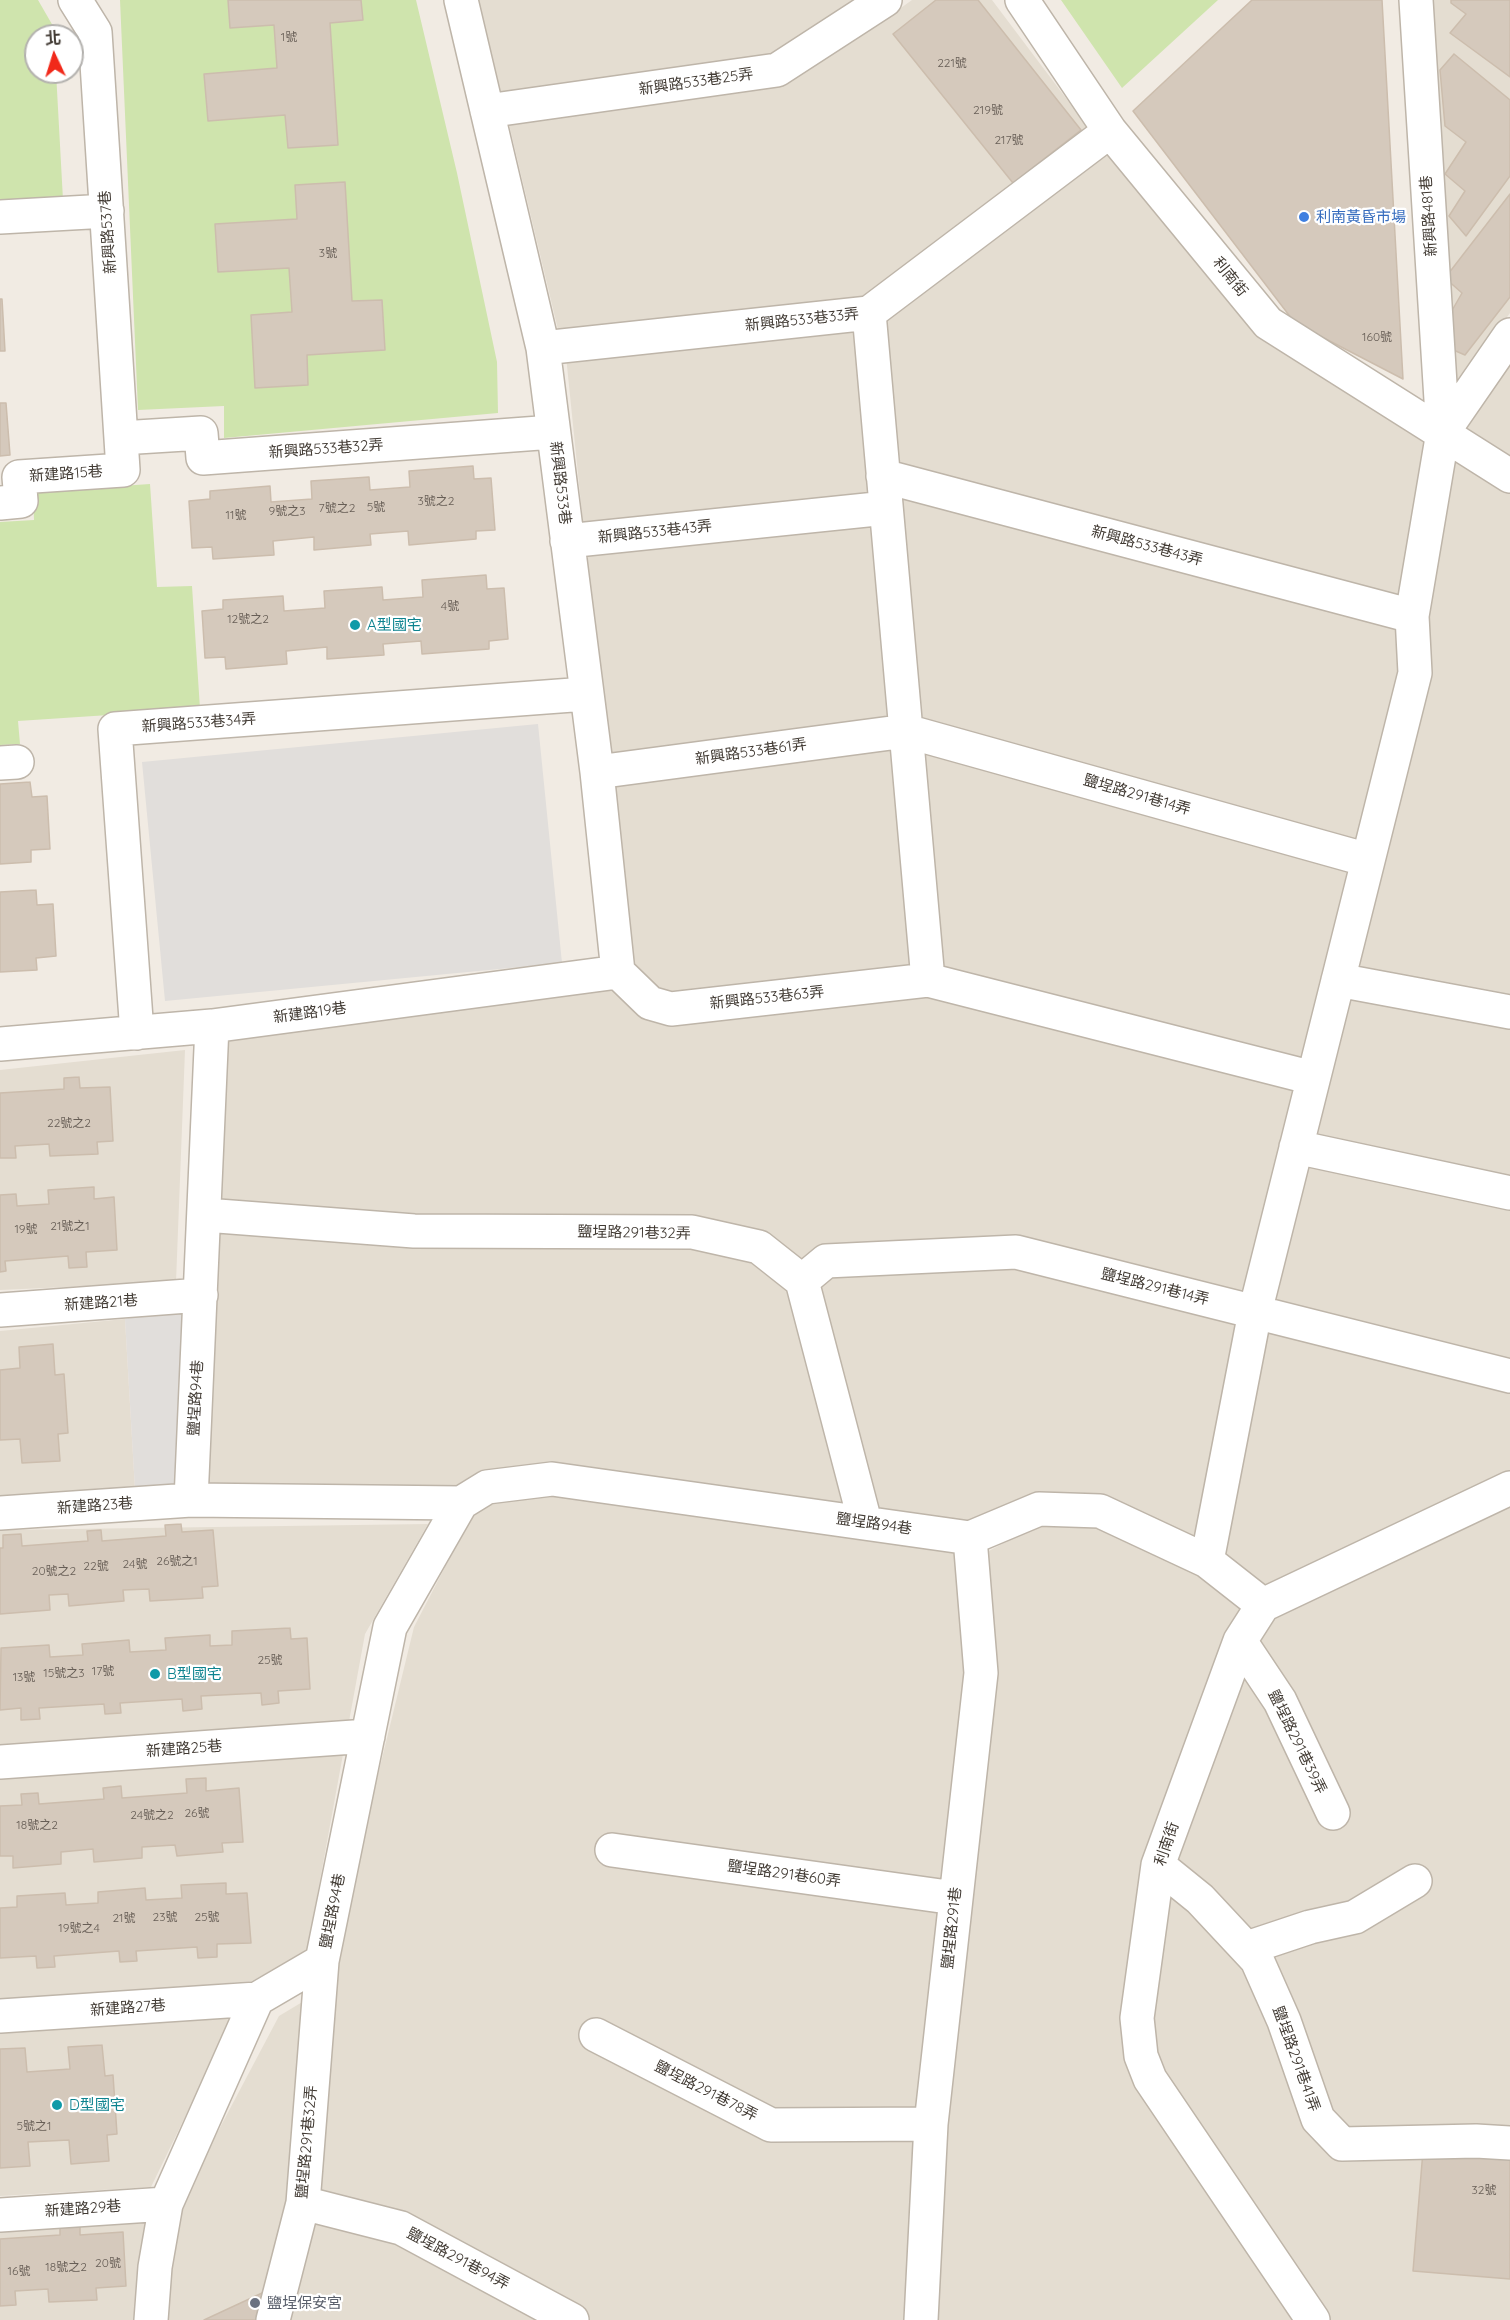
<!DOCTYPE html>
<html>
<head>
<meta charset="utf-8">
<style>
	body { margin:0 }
	#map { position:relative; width:1510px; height:2320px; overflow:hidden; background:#f1ebe3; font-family:Quicksand,"Noto Sans TC",sans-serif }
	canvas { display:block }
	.north { position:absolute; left:24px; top:24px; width:60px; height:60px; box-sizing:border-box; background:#fff; border:2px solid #b3b1ae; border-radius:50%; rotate:356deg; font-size:16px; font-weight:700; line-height:24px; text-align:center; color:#423b34 }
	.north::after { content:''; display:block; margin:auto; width:21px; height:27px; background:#f1291a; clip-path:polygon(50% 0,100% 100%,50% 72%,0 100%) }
</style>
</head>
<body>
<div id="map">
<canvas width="1510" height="2320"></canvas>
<div class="north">北</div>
</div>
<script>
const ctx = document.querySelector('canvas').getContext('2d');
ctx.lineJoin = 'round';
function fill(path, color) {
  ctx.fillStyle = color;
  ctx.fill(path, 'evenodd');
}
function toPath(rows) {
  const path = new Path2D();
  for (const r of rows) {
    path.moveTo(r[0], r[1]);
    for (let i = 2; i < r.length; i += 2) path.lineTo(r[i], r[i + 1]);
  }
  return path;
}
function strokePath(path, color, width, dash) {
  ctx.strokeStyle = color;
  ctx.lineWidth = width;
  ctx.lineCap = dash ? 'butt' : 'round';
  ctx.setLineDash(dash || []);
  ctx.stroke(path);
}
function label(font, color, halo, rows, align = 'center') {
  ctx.font = font + ' Quicksand,"Noto Sans TC",sans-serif';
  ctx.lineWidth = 4.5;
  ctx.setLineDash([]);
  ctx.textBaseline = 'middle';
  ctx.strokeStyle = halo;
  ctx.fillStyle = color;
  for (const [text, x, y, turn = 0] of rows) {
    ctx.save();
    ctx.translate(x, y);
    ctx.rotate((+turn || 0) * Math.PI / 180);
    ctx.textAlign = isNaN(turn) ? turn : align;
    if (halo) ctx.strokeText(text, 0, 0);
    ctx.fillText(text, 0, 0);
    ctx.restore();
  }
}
const residential = toPath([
	[478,0,873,0,773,61,502,100],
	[912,0,992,0,1093,134,858,303,560,338,507,116,782,78,877,25],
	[1424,0,1510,0,1510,313,1448,399],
	[1105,148,1264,330,1434,439,1408,672,1306,1066,932,975,881,316],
	[858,324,915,971,677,996,655,991,628,966,566,356],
	[1510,364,1510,462,1463,432],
	[1451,450,1510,486,1510,1485,1262,1601,1218,1565,1421,617],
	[614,984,647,1013,933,989,1302,1083,1199,1547,1111,1502,969,1530,555,1467,450,1486,206,1488,229,1033],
	[185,1050,176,1282,0,1290,0,1070],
	[125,1319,135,1489,0,1498,0,1331],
	[554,1495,987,1552,1047,1520,1102,1526,1204,1570,1265,1613,1510,1497,1510,2320,276,2320,333,1960,414,1627,474,1511,494,1499],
	[428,1524,365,1634,307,1951,252,1981,0,2002,0,1530],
	[314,1995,297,2202,275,2287,204,2320,164,2320,178,2207,279,2016],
	[235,2014,151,2187,0,2196,0,2031],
	[160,2211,146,2320,0,2320,0,2219]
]);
const green = toPath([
	[0,0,38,0,53,26,54,36,36,36,36,72,56,72,63,200,0,205],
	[120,0,416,0,457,173,497,362,498,413,224,438,224,406,138,410],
	[1061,0,1218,0,1122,88],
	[150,484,157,587,192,586,200,709,18,721,20,744,0,745,0,522,34,520,33,492]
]);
const parking = toPath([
	[538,724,562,963,165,1001,142,762],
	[187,1307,180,1484,135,1489,125,1319]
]);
const building = toPath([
	[228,0,361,0,363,20,330,23,338,145,288,148,285,115,208,121,204,74,277,68,274,25,230,28,228,0],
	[936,0,978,0,1081,130,1013,183,893,34,936,0],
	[1252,0,1382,0,1403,379,1295,323,1133,111,1252,0],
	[1451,0,1510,0,1510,77,1450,33,1466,14,1451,3,1451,0],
	[1454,54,1510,100,1510,176,1466,236,1449,216,1465,191,1445,174,1466,142,1445,126,1440,70,1454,54],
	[345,182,352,301,382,300,385,350,307,355,308,385,255,388,251,315,292,312,289,268,218,272,215,224,297,219,295,185,345,182],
	[1510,194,1510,297,1465,355,1451,349,1450,314,1462,293,1445,278,1510,194],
	[0,299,2,299,5,351,0,351,0,299],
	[0,403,6,403,10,455,0,456,0,403],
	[473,466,474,479,491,478,495,530,476,531,476,539,409,545,408,531,370,534,371,545,314,550,314,537,273,541,274,555,213,559,212,547,192,548,189,501,210,499,210,491,270,486,271,502,312,499,311,481,369,477,370,490,410,487,409,471,473,466],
	[486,575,487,589,504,588,508,639,489,641,489,649,422,654,421,641,383,644,384,655,327,659,327,647,286,651,287,664,226,669,225,657,205,658,202,611,223,609,223,600,283,596,284,611,325,608,324,591,382,587,383,600,423,597,422,580,486,575],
	[30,782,32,797,47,796,50,849,31,850,31,862,0,864,0,784,30,782],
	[36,890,37,905,53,904,56,956,36,958,37,970,0,972,0,892,36,890],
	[79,1077,80,1088,110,1087,113,1141,97,1142,98,1154,50,1156,49,1144,15,1146,16,1158,0,1158,0,1093,64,1089,64,1078,79,1077],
	[94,1187,94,1199,114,1197,117,1250,86,1252,87,1267,69,1268,68,1256,5,1261,6,1271,0,1272,0,1195,16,1194,17,1206,49,1204,48,1190,94,1187],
	[53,1344,55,1375,64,1374,68,1433,58,1434,60,1461,22,1463,20,1439,0,1440,0,1370,20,1368,19,1347,53,1344],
	[181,1524,182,1532,213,1530,218,1586,202,1587,203,1598,150,1601,149,1589,123,1590,124,1601,69,1606,68,1594,49,1595,50,1610,0,1614,0,1548,3,1548,3,1535,21,1534,22,1546,88,1541,87,1531,101,1530,102,1541,166,1536,165,1525,181,1524],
	[290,1628,291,1639,307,1638,310,1689,278,1691,279,1703,262,1705,261,1693,201,1696,202,1709,183,1711,182,1699,120,1703,121,1713,105,1714,104,1704,39,1708,40,1719,21,1720,21,1708,0,1710,1,1648,49,1645,50,1657,83,1655,82,1644,129,1640,130,1652,166,1650,165,1638,210,1635,210,1646,232,1645,232,1631,290,1628],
	[206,1778,206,1791,239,1788,243,1842,222,1843,223,1852,177,1856,175,1845,142,1847,142,1858,94,1862,93,1849,61,1852,61,1864,13,1868,13,1856,0,1856,0,1806,22,1805,21,1794,38,1793,39,1804,104,1799,103,1788,121,1786,122,1798,187,1793,186,1779,206,1778],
	[226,1883,226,1894,247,1893,251,1943,217,1944,217,1957,198,1958,197,1947,136,1951,137,1961,120,1962,119,1951,54,1956,55,1967,37,1968,36,1956,0,1958,0,1908,17,1907,17,1896,65,1893,66,1905,98,1903,98,1892,145,1888,146,1900,182,1898,181,1885,226,1883],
	[102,2045,105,2076,113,2075,117,2134,107,2135,109,2161,71,2164,69,2140,28,2142,30,2166,0,2168,0,2049,25,2048,27,2072,70,2069,68,2047,102,2045],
	[1424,2139,1510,2146,1510,2279,1413,2271,1424,2139],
	[80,2223,80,2235,123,2232,126,2286,96,2288,97,2300,49,2302,48,2289,15,2291,16,2305,0,2306,0,2239,60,2235,60,2225,80,2223],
	[275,2287,266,2320,204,2320,275,2287]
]);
const minor = toPath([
	[461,0,543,348,597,772,618,972],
	[1022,0,1110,131,1268,323,1510,476],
	[487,111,777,70,885,0],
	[0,217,107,211],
	[869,313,928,980],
	[543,348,869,313,1110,131],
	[1443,432,1510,335],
	[121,438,201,433,203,458,553,432],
	[883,476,1412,616],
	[0,503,21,501,19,477,123,470,95,32,75,0],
	[567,541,886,508],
	[0,763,17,762],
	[597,772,906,731,1368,860],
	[618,972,650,1003,671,1009,928,980,1313,1078],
	[1338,980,1510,1012],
	[137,1033,115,729,586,694],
	[0,1044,212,1026,618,972],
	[1296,1147,1510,1193],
	[205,1215,414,1231,692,1232,759,1247,802,1281,865,1522],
	[802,1281,826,1261,1016,1252,1510,1376],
	[0,1310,201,1295],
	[191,1500,212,1026],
	[461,1503,487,1487,552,1479,970,1538,1039,1509,1100,1511,1207,1561,1263,1605],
	[0,1513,191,1500,461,1503,390,1627,322,1961,257,1999,166,2204,155,2267,151,2320],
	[1207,1561,1255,1312,1415,673,1412,616,1443,432,1416,0],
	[1240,1641,1280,1701,1333,1813],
	[0,1762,368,1736],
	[612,1850,955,1898],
	[1158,1865,1200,1899,1257,1960,1284,2021,1318,2119,1342,2144,1476,2141,1510,2143],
	[1247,1948,1310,1927,1355,1917,1415,1881],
	[0,2016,257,1999],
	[596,2035,771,2125,931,2124],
	[303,2203,401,2228,572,2320],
	[0,2215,166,2204],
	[273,2320,303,2203,322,1961],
	[921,2320,931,2124,981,1673,970,1538],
	[1313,2320,1150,2079,1141,2056,1137,2018,1158,1865,1240,1641,1263,1605,1510,1488]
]);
const markers = [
	[1304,217,6,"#3f7fe0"],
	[355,625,6,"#0f9aa8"],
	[155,1674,6,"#0f9aa8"],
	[57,2105,6,"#0f9aa8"],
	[255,2303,6,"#6b7280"]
];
const numberNames = [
	["1號",289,37],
	["221號",952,63],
	["219號",988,110],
	["217號",1009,140],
	["3號",328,253],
	["160號",1377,337],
	["3號之2",436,501],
	["5號",376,507],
	["7號之2",337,508],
	["9號之3",287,511],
	["11號",236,515],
	["4號",450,606],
	["12號之2",248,619],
	["22號之2",69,1123],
	["21號之1",70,1226],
	["19號",26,1229],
	["26號之1",177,1561],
	["24號",135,1564],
	["22號",96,1566],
	["20號之2",54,1571],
	["25號",270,1660],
	["17號",103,1671],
	["15號之3",64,1673],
	["13號",24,1677],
	["26號",197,1813],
	["24號之2",152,1815],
	["18號之2",37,1825],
	["23號",165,1917],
	["25號",207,1917],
	["21號",124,1918],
	["19號之4",79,1928],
	["5號之1",34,2126],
	["32號",1484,2190],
	["20號",108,2263],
	["18號之2",66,2267],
	["16號",19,2271]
];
const streetNames = [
	["新興路533巷25弄",696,82,-8],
	["新興路481巷",1429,216,-94],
	["新興路537巷",108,232,-94],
	["利南街",1230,277,51],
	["新興路533巷33弄",802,320,-6],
	["新興路533巷32弄",326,449,-4],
	["新建路15巷",66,474,-4],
	["新興路533巷",560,483,83],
	["新興路533巷43弄",655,532,-6],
	["新興路533巷43弄",1147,546,15],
	["新興路533巷34弄",199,723,-4],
	["新興路533巷61弄",751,752,-8],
	["鹽埕路291巷14弄",1137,795,16],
	["新興路533巷63弄",767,998,-6],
	["新建路19巷",310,1013,-8],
	["鹽埕路291巷32弄",634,1233,1],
	["鹽埕路291巷14弄",1155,1287,14],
	["新建路21巷",101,1303,-4],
	["鹽埕路94巷",196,1398,-87],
	["新建路23巷",95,1506,-4],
	["鹽埕路94巷",874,1524,8],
	["鹽埕路291巷39弄",1297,1742,64],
	["新建路25巷",184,1749,-4],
	["利南街",1167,1844,-71],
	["鹽埕路291巷60弄",784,1874,8],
	["鹽埕路94巷",333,1911,-79],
	["鹽埕路291巷",952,1928,-84],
	["新建路27巷",128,2008,-4],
	["鹽埕路291巷41弄",1296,2059,70],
	["鹽埕路291巷78弄",706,2091,27],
	["鹽埕路291巷32弄",307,2142,-85],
	["新建路29巷",83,2209,-4],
	["鹽埕路291巷94弄",458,2259,28]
];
const shopNames = [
	["利南黃昏市場",1316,217]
];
const cultureNames = [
	["A型國宅",367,625],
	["B型國宅",167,1674],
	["D型國宅",69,2105]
];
const worshipNames = [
	["鹽埕保安宮",267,2303]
];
fill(residential, '#e4ddd1');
fill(green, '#cfe4ad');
fill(parking, '#e1dedb');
fill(building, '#d5c9bc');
strokePath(building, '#ccbdad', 1.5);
strokePath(minor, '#beb5a9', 36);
strokePath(minor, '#fff', 33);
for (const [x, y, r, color] of markers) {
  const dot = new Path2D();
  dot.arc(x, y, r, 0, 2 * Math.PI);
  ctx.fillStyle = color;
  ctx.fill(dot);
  strokePath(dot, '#fff', 2);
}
label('12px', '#675e56', null, numberNames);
label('15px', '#423b34', '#fff', streetNames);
label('15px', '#366cbe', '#fff', shopNames, 'left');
label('15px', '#0d838f', '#fff', cultureNames, 'left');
label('15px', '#5b616d', '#fff', worshipNames, 'left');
</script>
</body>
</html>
